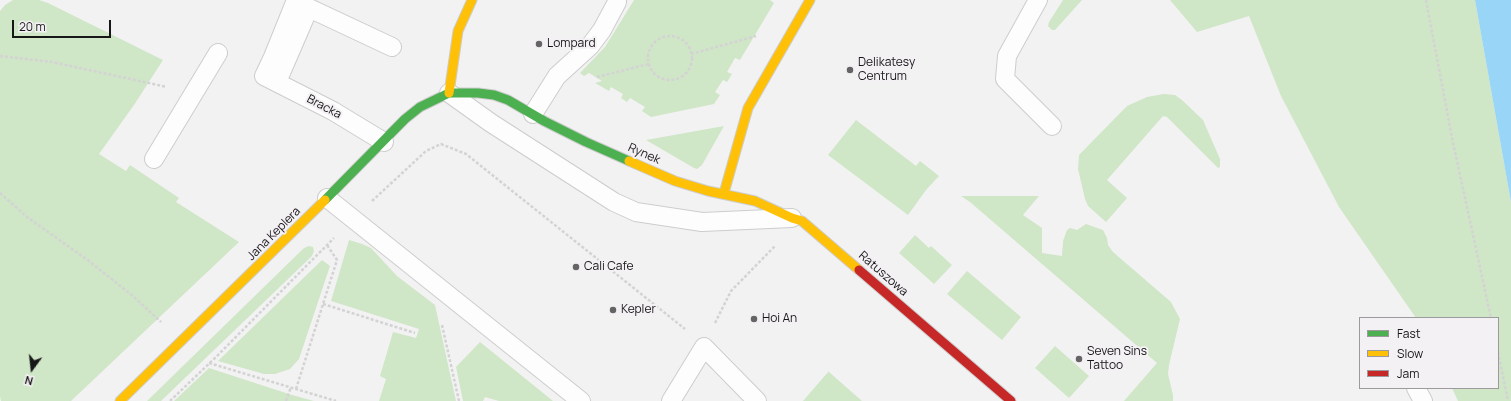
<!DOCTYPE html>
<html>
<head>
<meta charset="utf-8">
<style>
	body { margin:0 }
	#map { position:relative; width:1511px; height:401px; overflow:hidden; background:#f3f2f3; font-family:Manrope,sans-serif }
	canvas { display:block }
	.legend { position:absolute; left:1359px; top:317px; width:140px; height:72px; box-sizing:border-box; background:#f4f1f4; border:1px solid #9c9a9c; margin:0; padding:5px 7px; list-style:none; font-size:12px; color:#181718 }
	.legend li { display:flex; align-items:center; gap:8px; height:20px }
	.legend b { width:20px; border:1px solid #9c9a9c }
	.north { position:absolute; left:12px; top:349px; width:40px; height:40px; -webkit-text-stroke:3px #f4f1f4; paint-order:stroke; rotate:195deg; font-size:11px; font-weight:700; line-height:16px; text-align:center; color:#181718 }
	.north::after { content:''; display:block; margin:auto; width:14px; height:18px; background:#181718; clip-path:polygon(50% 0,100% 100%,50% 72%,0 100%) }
	.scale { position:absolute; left:12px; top:20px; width:99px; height:18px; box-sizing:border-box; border:2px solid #181718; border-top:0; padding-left:5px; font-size:12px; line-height:14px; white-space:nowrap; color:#181718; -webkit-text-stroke:3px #f4f1f4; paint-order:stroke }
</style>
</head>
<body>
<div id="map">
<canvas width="1511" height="401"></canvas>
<ul class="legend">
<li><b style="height:5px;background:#4caf50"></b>Fast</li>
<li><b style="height:5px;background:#ffc107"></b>Slow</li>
<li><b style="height:5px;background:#c62828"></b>Jam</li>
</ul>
<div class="north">N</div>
<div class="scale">20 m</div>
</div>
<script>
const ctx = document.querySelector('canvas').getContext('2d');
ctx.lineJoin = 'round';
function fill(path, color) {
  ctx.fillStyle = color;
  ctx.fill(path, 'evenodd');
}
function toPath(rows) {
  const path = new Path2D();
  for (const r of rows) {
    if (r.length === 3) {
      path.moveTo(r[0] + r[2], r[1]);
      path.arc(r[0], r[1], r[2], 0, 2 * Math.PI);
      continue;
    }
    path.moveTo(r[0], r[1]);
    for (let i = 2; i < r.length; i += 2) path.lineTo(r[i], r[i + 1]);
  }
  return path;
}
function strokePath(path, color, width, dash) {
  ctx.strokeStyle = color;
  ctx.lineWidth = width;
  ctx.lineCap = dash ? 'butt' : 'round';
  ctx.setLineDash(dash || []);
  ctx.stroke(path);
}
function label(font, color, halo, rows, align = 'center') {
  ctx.font = font + ' Manrope,sans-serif';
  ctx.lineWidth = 4;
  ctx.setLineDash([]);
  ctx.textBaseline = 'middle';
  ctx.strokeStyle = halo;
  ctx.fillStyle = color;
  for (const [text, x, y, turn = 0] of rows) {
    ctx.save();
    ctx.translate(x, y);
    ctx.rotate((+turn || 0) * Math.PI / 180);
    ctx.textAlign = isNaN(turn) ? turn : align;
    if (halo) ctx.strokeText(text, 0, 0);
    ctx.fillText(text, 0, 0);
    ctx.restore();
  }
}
const green = toPath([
	[13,0,39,0,48,3,163,60,134,105,99,154,126,171,130,165,179,198,176,202,239,242,71,401,1,401,0,396,0,11,5,5],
	[634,0,770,0,774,3,740,60,735,58,727,72,732,74,727,82,723,80,715,92,720,95,714,104,651,117,642,111,645,107,630,98,627,102,621,98,623,94,611,87,609,91,595,83,602,81,589,73,584,76,580,73,605,47],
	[1063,0,1082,0,1055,30,1052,30,1048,26,1049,22],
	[1170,0,1475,0,1511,202,1511,401,1458,401,1452,388,1498,388,1498,318,1416,318,1339,207,1281,96,1249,16,1197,32],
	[1164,94,1175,95,1182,100,1203,120,1220,159,1220,167,1218,168,1167,117,1163,116,1107,180,1127,198,1106,222,1088,206,1085,199,1078,169,1079,155,1127,106,1147,97],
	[856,120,916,166,920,161,939,176,926,190,908,215,828,155],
	[724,126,702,165,697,169,694,168,646,140],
	[961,196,1039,196,1023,215,1042,228,1042,253,1062,256,1063,241,1067,230,1070,228,1077,230,1086,224,1103,230,1107,238,1108,245,1113,252,1171,302,1180,319,1169,365,1168,374,1173,395,1173,401,1124,401,1157,363,970,202],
	[915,235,929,248,931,246,952,265,934,284,899,253],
	[349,240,362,244,371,248,397,276,435,305,456,401,379,401,386,379,380,376,393,332,416,338,419,329,331,301],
	[309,246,313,247,314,251,312,256,161,401,147,401,304,248],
	[322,260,330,266,299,359,290,369,275,374,264,374,218,361],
	[967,271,1021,317,1002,340,947,294],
	[480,342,553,401,499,401,485,397,483,401,463,401,456,367],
	[1055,346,1089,376,1069,398,1035,368],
	[209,368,292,395,314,401,174,401],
	[829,371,829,372,862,401,803,401]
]);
const water = toPath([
	[1475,0,1511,0,1511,202]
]);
const path = toPath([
	[1426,0,1452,138,1491,318],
	[670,58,22],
	[691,54,756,36],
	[0,56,52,62,167,87],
	[597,77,649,64],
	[0,193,27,217,89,261,134,297,161,322],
	[372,201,426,151,441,144,466,154,685,329],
	[323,304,415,333],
	[715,323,731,291,775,246],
	[442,325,459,401],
	[1498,352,1508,401],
	[209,363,336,401],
	[296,389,337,260,327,245],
	[170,401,216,357,334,238],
	[286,401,291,387]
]);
const lane = toPath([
	[296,0,273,57,264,76,333,111,384,142],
	[1038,0,1007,56,1005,79,1052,126],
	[277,82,309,8,392,47],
	[449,93,491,123,614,202,636,212,702,222,792,218],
	[533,114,557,76,590,46,602,30,617,2],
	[154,159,218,53],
	[327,198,581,401],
	[1416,388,1423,401],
	[671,401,704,347,757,401]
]);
const fast = toPath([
	[325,200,405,119,420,107,449,93,478,93,494,95,508,100,544,121,586,142,629,161]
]);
const slow = toPath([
	[449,93,458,31,472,0],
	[629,161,675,181,708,191,755,201,792,218,802,221,859,270],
	[724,193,748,108,810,0],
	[120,401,325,200]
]);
const jam = toPath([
	[859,270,1011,401]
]);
const markers = [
	[539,44,4,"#656465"],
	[850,70,4,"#656465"],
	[576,267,4,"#656465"],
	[613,310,4,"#656465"],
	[754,319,4,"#656465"],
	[1079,359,4,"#656465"]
];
const poiNames = [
	["Lompard",547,44],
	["Delikatesy",858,63],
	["Centrum",858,77],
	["Cali Cafe",584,267],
	["Kepler",621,310],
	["Hoi An",762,319],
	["Seven Sins",1087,352],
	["Tattoo",1087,366]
];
const streetNames = [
	["Bracka",324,107,28],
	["Rynek",644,154,24],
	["Jana Keplera",274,234,-45],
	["Ratuszowa",883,274,41]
];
fill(green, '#cfe6c7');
fill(water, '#98d5f6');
strokePath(lane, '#cecdce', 20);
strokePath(fast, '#cecdce', 11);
strokePath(slow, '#cecdce', 11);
strokePath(jam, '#cecdce', 11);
strokePath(path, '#d4d3d4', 2.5, [3, 2]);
strokePath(lane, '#fdfdfd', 18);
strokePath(fast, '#4caf50', 9);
strokePath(slow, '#ffc107', 9);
strokePath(jam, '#c62828', 9);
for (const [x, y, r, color] of markers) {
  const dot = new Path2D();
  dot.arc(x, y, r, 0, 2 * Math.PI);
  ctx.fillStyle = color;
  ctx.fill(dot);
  strokePath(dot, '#f4f1f4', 1.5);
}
label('12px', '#181718', '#f4f1f4', poiNames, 'left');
label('12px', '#181718', '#f4f1f4', streetNames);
</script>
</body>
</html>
